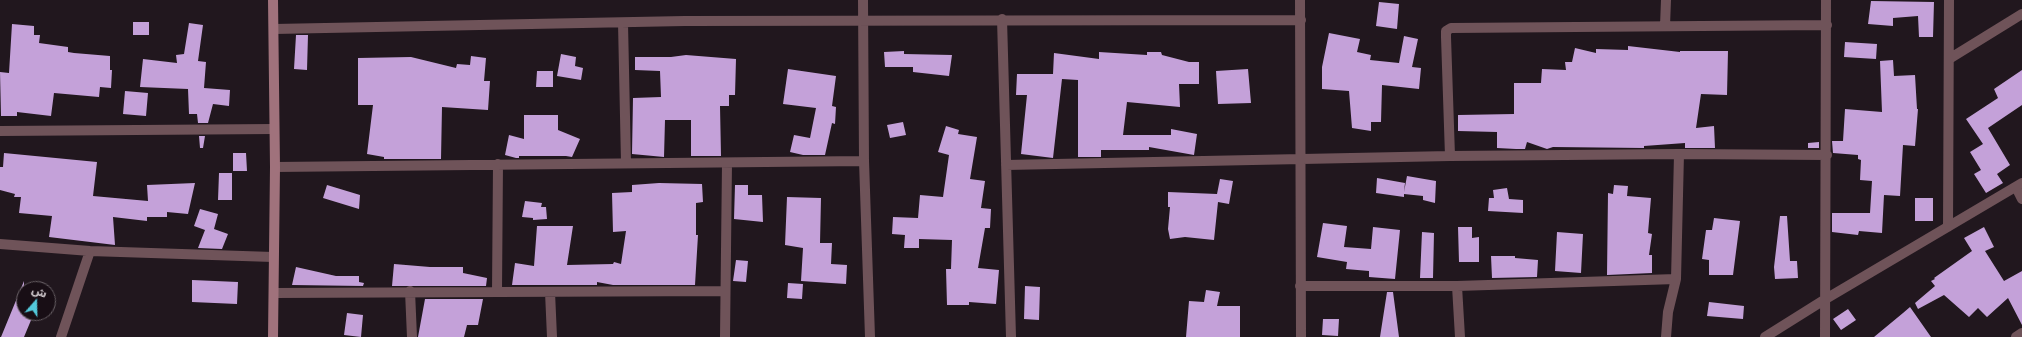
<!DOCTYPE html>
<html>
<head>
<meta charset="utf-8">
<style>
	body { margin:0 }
	#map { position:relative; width:2022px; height:337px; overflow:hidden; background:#21171e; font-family:Literata,"Noto Sans Arabic",serif }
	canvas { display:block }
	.north { position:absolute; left:16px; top:281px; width:40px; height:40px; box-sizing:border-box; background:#180e15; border:1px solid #665e63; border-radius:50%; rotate:20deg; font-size:11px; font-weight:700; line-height:16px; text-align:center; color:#dcd5d9 }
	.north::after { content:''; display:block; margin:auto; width:14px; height:18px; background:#53cadc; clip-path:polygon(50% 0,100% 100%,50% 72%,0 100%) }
</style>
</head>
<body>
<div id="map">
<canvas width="2022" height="337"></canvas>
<div class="north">ش</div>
</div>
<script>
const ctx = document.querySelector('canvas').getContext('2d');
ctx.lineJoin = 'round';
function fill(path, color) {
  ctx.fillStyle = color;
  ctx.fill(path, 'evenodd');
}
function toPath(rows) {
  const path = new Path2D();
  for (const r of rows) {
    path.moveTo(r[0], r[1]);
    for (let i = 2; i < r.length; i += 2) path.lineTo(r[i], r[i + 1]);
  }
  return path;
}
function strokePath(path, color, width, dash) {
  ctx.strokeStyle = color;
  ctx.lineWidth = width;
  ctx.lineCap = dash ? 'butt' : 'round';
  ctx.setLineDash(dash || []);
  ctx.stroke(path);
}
const building = toPath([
	[1871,1,1934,2,1933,37,1919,37,1918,16,1893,18,1893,26,1868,24],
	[1379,2,1399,4,1397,29,1376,26],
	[133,22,149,22,149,35,133,35],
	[189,23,203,25,198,61,206,62,204,88,230,90,229,106,213,104,208,123,198,123,197,114,189,114,188,89,140,87,143,59,177,63,176,55,184,54],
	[12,24,34,26,34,35,40,35,39,43,68,47,68,52,74,53,110,56,110,70,112,70,111,88,100,87,99,97,54,93,51,116,17,112,17,116,1,116,0,72,9,73],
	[1329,33,1360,39,1357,52,1371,55,1370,60,1399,63,1404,36,1418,39,1412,67,1421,68,1419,89,1382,85,1381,122,1371,122,1371,131,1352,128,1349,91,1322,89,1322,67],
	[296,35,308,35,307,70,294,69],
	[1845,42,1877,44,1876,59,1844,57],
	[1628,46,1680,52,1680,51,1728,51,1727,95,1701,94,1696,128,1714,126,1715,148,1685,148,1685,143,1644,146,1644,148,1553,147,1547,149,1527,142,1525,149,1516,149,1497,148,1497,132,1458,131,1458,115,1514,114,1514,83,1541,83,1542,69,1566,70,1565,62,1572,62,1575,48,1596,53,1596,49,1628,50],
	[904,51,904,54,952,55,949,76,913,72,913,67,885,67,884,52],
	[1099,52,1147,55,1147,52,1161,52,1162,55,1189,62,1199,62,1199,84,1179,84,1180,107,1127,102,1123,135,1171,135,1171,129,1197,134,1194,155,1149,147,1149,150,1101,150,1101,157,1078,157,1078,80,1062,79,1053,158,1021,154,1027,95,1016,95,1017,74,1053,74,1054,53,1099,59],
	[561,54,576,57,575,66,583,68,581,80,557,76],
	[686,55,736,59,735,95,729,95,729,106,720,106,721,156,691,156,691,120,665,120,664,157,632,154,633,98,661,97,660,71,635,70,635,57,671,57],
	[471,56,486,58,484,81,490,81,488,110,442,107,441,159,384,159,384,157,367,154,373,105,358,105,358,58,411,57,456,68,457,64,470,65],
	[1893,60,1894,76,1915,75,1917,109,1918,109,1915,146,1903,145,1900,196,1884,195,1882,233,1859,231,1858,235,1832,232,1832,213,1870,213,1872,181,1860,180,1861,160,1858,159,1858,155,1833,153,1832,141,1843,141,1845,109,1882,112,1880,61],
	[788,69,836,76,832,106,836,107,835,124,832,123,825,155,803,155,790,152,794,135,810,138,816,108,783,104],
	[1248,69,1251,103,1218,104,1216,71],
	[2022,70,2022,105,1988,128,2010,165,1997,174,2003,183,1986,193,1974,174,1981,170,1970,152,1983,144,1966,119,1998,98,1994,89],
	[537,71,553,71,553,87,536,87],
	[125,91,148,93,146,116,123,114],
	[524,115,558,115,558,130,580,139,572,157,566,156,519,156,519,158,516,158,505,155,509,135,524,139],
	[903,122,906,135,890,138,887,125],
	[946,126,959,130,958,134,977,137,970,179,985,181,981,208,991,209,990,228,985,228,978,268,999,270,996,304,969,302,969,305,947,305,946,269,951,269,952,240,919,239,919,248,904,248,905,235,892,234,893,217,918,218,920,195,943,197,949,155,938,152],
	[199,136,205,136,203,148,200,148],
	[1819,142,1819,148,1808,148,1808,143],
	[4,153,97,162,93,196,148,201,147,185,195,183,188,214,167,212,167,217,147,217,147,221,113,217,115,245,49,237,52,216,19,213,21,197,14,197,15,194,0,190,0,167,3,167],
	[233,153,246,153,247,171,233,171],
	[219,173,232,173,232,200,218,200],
	[1407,176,1436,181,1435,203,1423,200,1423,196,1404,194,1404,197,1376,193,1377,178,1405,183,1404,192],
	[1220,179,1233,181,1229,204,1218,202,1214,240,1185,237,1170,239,1168,229,1170,207,1168,207,1168,192,1217,194],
	[659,183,702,184,703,202,696,203,696,235,698,235,695,285,613,285,597,282,597,285,512,285,515,263,534,266,537,226,573,226,567,265,613,264,614,262,621,264,626,231,613,232,612,193,632,192,632,185],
	[327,185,360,195,359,209,323,198],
	[735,185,748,185,748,195,762,195,763,222,734,219],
	[1614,185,1628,186,1627,196,1651,198,1648,233,1652,234,1649,255,1652,255,1652,273,1607,275,1608,193,1613,194],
	[1507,188,1509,199,1523,200,1523,213,1488,211,1489,198,1494,198,1493,190],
	[787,197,821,198,820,243,832,243,831,264,847,265,846,284,801,281,803,248,785,245],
	[1915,198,1933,198,1933,221,1915,221],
	[525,201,542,203,541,207,546,207,547,219,533,220,533,218,522,217],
	[200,209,218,214,214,229,228,234,222,249,198,248,205,230,194,226],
	[1780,216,1787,216,1790,261,1797,261,1798,278,1775,279,1774,267],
	[1714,218,1740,221,1733,275,1709,275,1709,260,1702,259,1706,230,1712,230],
	[1323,223,1347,226,1344,247,1371,249,1373,227,1400,230,1395,279,1369,277,1369,271,1346,269,1347,262,1317,257],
	[1458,227,1472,227,1472,238,1479,237,1479,262,1459,262],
	[1984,227,1994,247,1985,251,2004,281,2022,271,2022,325,2008,298,1987,317,1978,308,1969,317,1944,295,1918,309,1915,303,1935,286,1931,281,1935,279,1934,278,1972,251,1964,238],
	[1422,232,1434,233,1433,278,1420,278],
	[1557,232,1583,234,1581,273,1555,271],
	[1491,256,1515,256,1515,258,1538,260,1537,277,1492,278],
	[736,260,748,261,746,282,733,281],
	[394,264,430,267,463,267,463,273,487,278,486,286,392,286],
	[296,267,336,276,359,276,359,282,364,283,363,286,292,285],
	[192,280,238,282,237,304,192,302],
	[24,281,24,313,34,313,24,337,1,337],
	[788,283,803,284,802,299,787,298],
	[1025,286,1040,287,1039,320,1024,319],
	[1206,290,1220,292,1217,306,1240,306,1240,337,1186,337,1189,301,1204,302],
	[1387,292,1393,292,1399,337,1380,337],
	[425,299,483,299,478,325,467,325,464,337,418,337],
	[1709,302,1744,306,1743,319,1707,316],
	[1910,307,1931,337,1874,337,1903,313],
	[1848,309,1856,320,1841,330,1833,319],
	[347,313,363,315,361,337,344,335],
	[1323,319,1339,319,1338,336,1322,335]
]);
const street = toPath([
	[863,0,864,161,870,337],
	[1300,0,1301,337],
	[1002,19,1011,337],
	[623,23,626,163],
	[1665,26,1666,0],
	[274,29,685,21,1301,20],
	[1949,59,2022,14],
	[0,131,274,129],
	[1450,156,1446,37,1446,31,1451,28,1827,25],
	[1006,165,1450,156,1679,154,1827,155],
	[275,167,864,161],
	[2016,187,2022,199],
	[1948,227,1949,0],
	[0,244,90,251,273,257],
	[1300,286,1457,286,1676,279],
	[1457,286,1460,337],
	[410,291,412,337],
	[497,291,498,164],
	[550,292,552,337],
	[274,293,725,291],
	[61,337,90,251],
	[725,337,727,163],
	[1666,337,1668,312,1676,279,1679,154],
	[1765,337,1824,300,2022,183],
	[1825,337,1826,0],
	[2016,337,2022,333]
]);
const secondary = toPath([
	[273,337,275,167,273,0]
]);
fill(building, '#c4a1d9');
strokePath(street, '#6f5359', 10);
strokePath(secondary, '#a0727c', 10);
</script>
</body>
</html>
